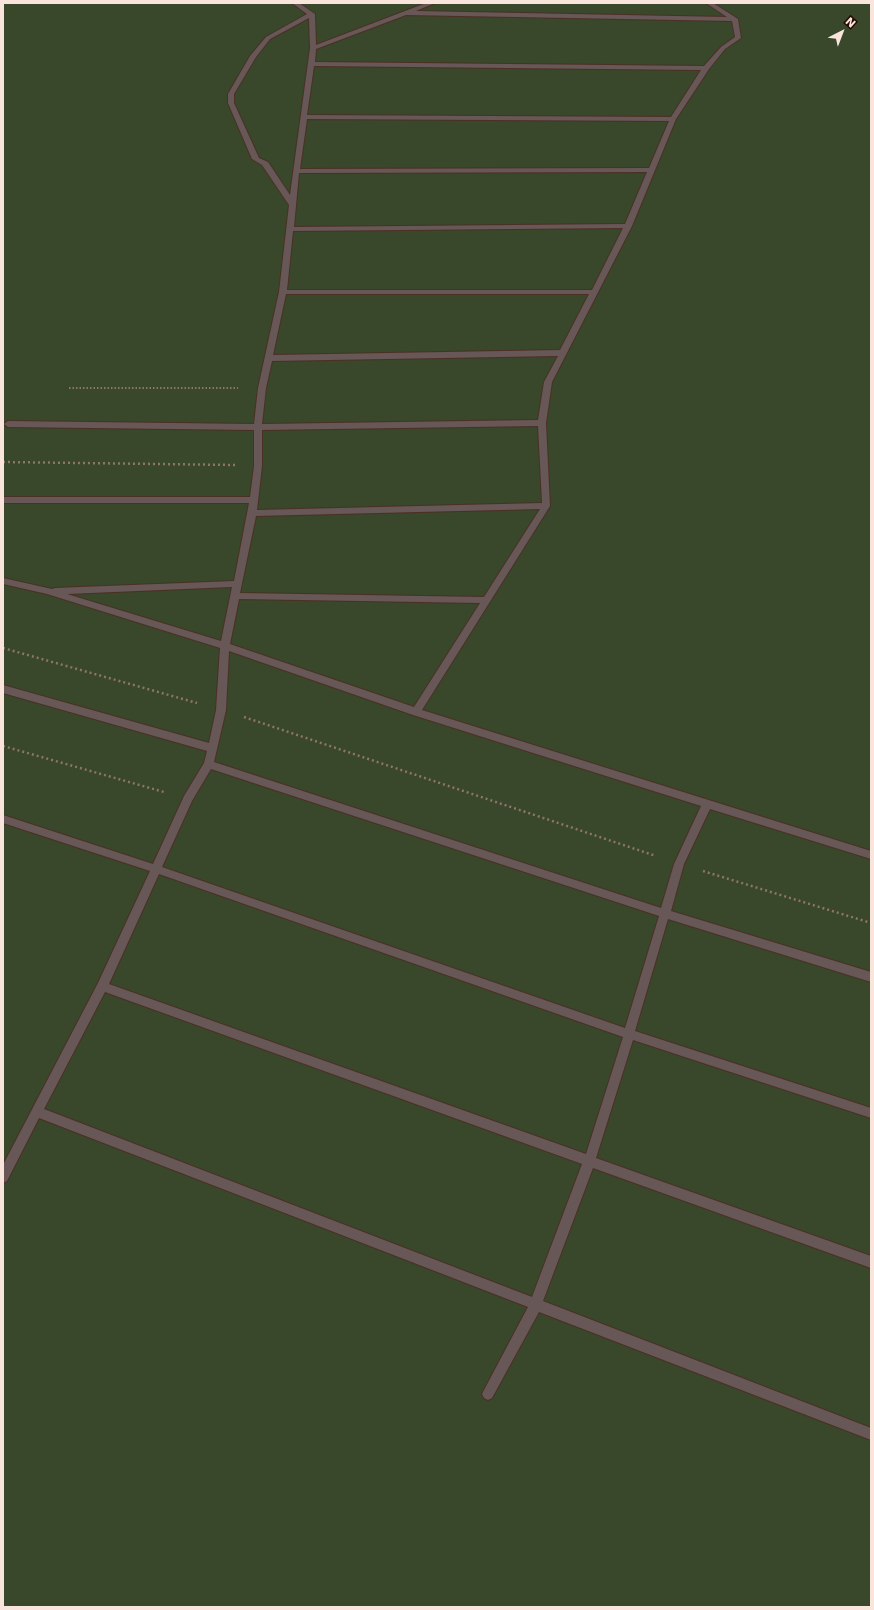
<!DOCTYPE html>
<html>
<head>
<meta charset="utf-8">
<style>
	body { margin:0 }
	#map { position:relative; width:874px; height:1610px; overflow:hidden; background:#2e1307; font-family:"DejaVu Sans",sans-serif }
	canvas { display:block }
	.frame { position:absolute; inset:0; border:4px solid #fae5dd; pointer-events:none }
	.north { position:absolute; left:822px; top:12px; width:40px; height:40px; -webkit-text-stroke:3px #240901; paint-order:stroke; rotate:42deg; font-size:11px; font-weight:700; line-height:16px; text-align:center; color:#fae5dd }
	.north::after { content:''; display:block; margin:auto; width:14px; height:18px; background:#fae5dd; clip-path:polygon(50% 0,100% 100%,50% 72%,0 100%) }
</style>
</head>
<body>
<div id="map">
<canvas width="874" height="1610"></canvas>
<div class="frame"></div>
<div class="north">N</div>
</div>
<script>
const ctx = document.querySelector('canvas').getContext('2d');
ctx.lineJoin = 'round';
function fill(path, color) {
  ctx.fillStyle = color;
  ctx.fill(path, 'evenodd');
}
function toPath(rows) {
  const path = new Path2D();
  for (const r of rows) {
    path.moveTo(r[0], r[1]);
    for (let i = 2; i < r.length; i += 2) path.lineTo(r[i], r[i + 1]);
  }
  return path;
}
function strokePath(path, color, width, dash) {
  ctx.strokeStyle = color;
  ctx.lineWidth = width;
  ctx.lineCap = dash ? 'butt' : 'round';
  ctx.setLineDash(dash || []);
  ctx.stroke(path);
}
const green = toPath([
	[3,3,871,3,871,1607,3,1607]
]);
const pathFar1 = toPath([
	[69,388,238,388]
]);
const path = toPath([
	[3,462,235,465],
	[3,648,197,703],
	[244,717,656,856],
	[3,746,164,792],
	[703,871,871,923]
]);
const minor = toPath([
	[292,3,299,3,315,14,316,45,426,3,435,3,416,11,727,17,706,3,713,3,738,19,741,38,725,49,709,69,676,119,632,226,552,382,546,423,550,506,422,710,871,851,871,859,710,809,684,864,671,911,871,972,871,982,668,919,635,1031,871,1108,871,1118,633,1040,596,1158,871,1256,871,1268,593,1168,543,1301,871,1428,871,1440,539,1312,492,1398,488,1400,484,1398,482,1394,484,1390,528,1307,39,1118,7,1181,3,1183,3,1165,98,983,150,871,3,823,3,815,153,864,184,796,204,763,207,751,3,693,3,685,209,743,216,710,220,648,47,594,3,584,3,578,52,589,55,588,234,581,249,503,3,503,3,497,250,497,254,466,254,430,8,427,4,424,8,421,254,424,258,388,279,292,289,205,262,165,252,159,228,103,228,94,250,56,266,37,307,14,292,3],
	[406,15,732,21,735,37,721,47,704,66,315,62,316,49,406,15],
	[309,18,310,48,290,195,268,162,259,158,234,103,234,94,256,57,270,39,309,18],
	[314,66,701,70,671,117,307,115,314,66],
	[307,119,669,121,649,168,300,169,307,119],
	[647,172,625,224,294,227,299,173,647,172],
	[623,228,592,290,287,290,293,231,623,228],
	[286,294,589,294,560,350,273,355,286,294],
	[558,356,544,382,538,420,262,424,266,388,272,361,558,356],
	[538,426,542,503,257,510,262,466,262,430,538,426],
	[540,509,484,597,240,593,256,516,540,509],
	[232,587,221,641,67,594,232,587],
	[239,599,480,603,414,707,230,644,239,599],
	[229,651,413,715,701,806,674,864,661,908,214,762,226,710,229,651],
	[211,769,659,916,625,1028,162,867,192,801,211,769],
	[159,874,623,1037,586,1154,109,984,159,874],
	[105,992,582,1164,532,1297,44,1109,105,992]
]);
fill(green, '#39472b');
strokePath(minor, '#4b3025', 2);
strokePath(pathFar1, '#8e756b', 2, [1.5, 2]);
strokePath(path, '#8e756b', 2.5, [2, 3]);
fill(minor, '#685757');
</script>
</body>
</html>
